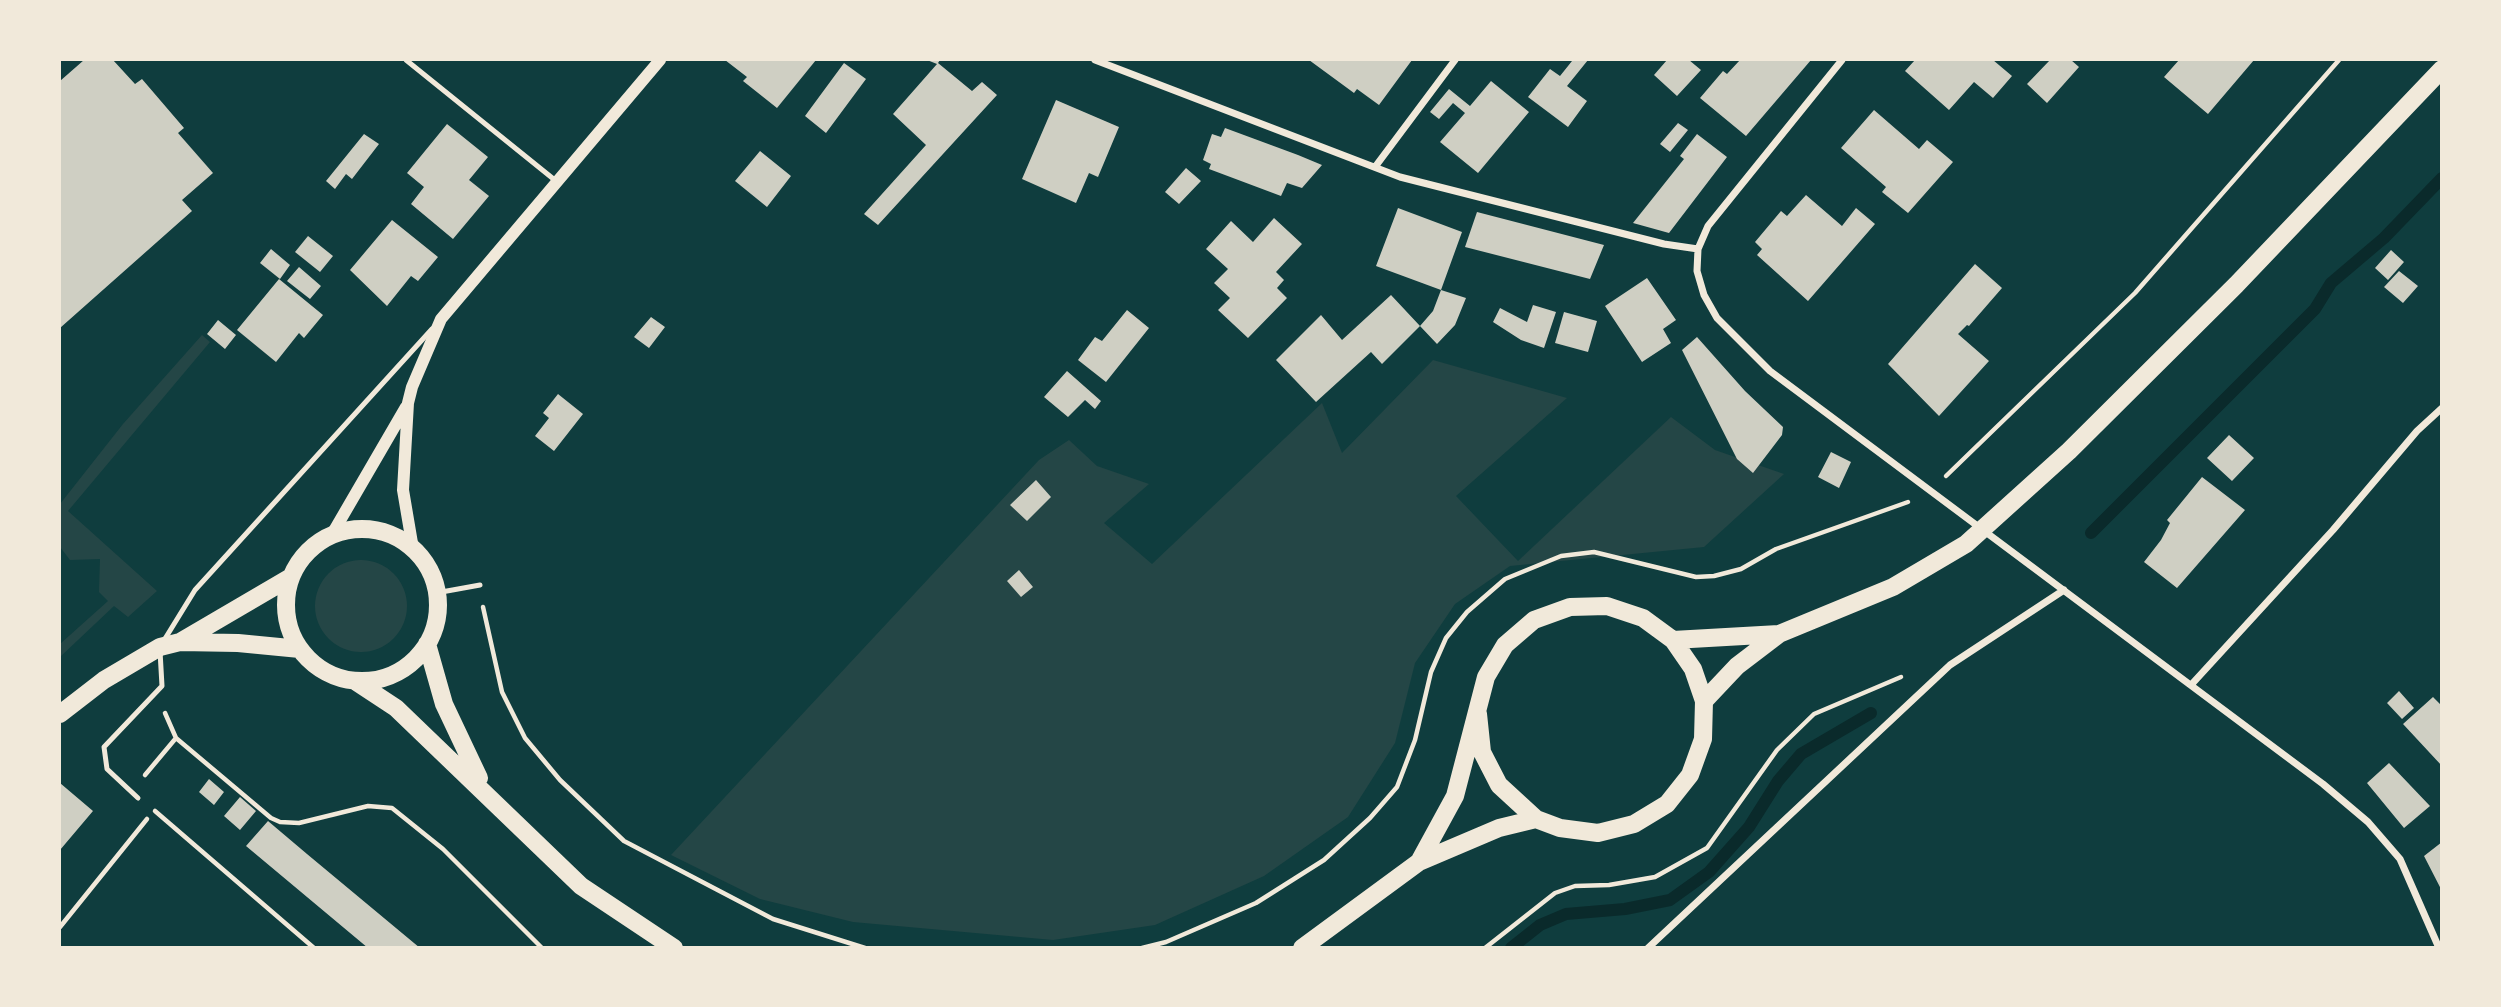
<!DOCTYPE html>
<html>
<head>
<meta charset="utf-8">
<style>
	body { margin:0 }
	#map { position:relative; width:2501px; height:1007px; overflow:hidden; background:#0f3d3e; font-family:"Fira Sans",sans-serif }
	canvas { display:block }
	.frame { position:absolute; inset:0; border:61px solid #f1e9da; pointer-events:none }
</style>
</head>
<body>
<div id="map">
<canvas width="2501" height="1007"></canvas>
<div class="frame"></div>
</div>
<script>
const ctx = document.querySelector('canvas').getContext('2d');
ctx.lineJoin = 'round';
function fill(path, color) {
  ctx.fillStyle = color;
  ctx.fill(path, 'evenodd');
}
function toPath(rows) {
  const path = new Path2D();
  for (const r of rows) {
    if (r.length === 3) {
      path.moveTo(r[0] + r[2], r[1]);
      path.arc(r[0], r[1], r[2], 0, 2 * Math.PI);
      continue;
    }
    path.moveTo(r[0], r[1]);
    for (let i = 2; i < r.length; i += 2) path.lineTo(r[i], r[i + 1]);
  }
  return path;
}
function strokePath(path, color, width, dash) {
  ctx.strokeStyle = color;
  ctx.lineWidth = width;
  ctx.lineCap = dash ? 'butt' : 'round';
  ctx.setLineDash(dash || []);
  ctx.stroke(path);
}
const green = toPath([
	[202,335,210,342,68,511,157,591,128,617,114,606,60,657,60,644,108,601,99,592,100,559,70,560,60,547,60,504,123,424],
	[1433,360,1567,398,1456,496,1518,561,1671,417,1715,450,1784,474,1704,547,1510,566,1455,604,1415,663,1395,743,1348,817,1264,876,1155,925,1053,940,853,922,760,899,671,855,1039,460,1069,440,1097,466,1149,484,1104,523,1152,564,1322,403,1342,453],
	[361,606,46]
]);
const stream = toPath([
	[2091,533,2315,309,2331,283,2384,238,2442,178],
	[1511,948,1540,925,1566,914,1625,909,1670,900,1709,872,1749,827,1778,781,1801,754,1871,713]
]);
const building = toPath([
	[84,60,113,60,135,84,142,79,184,128,178,133,213,173,182,200,192,211,60,328,60,81],
	[725,60,816,60,777,108,743,81,747,77],
	[927,60,940,60,938,63,972,91,982,82,997,95,878,225,864,214,926,145,893,114,937,64],
	[1309,60,1412,60,1379,105,1357,89,1354,93],
	[1569,60,1588,60,1567,86,1587,101,1568,127,1528,97,1550,69,1560,76,1572,61],
	[1667,60,1689,60,1701,70,1677,96,1654,75],
	[1740,60,1811,60,1746,136,1700,98,1723,71,1727,74],
	[1915,60,1993,60,2012,76,1993,98,1974,82,1949,110,1905,71],
	[2050,60,2071,60,2079,67,2047,103,2027,84],
	[2179,60,2254,60,2208,114,2164,77],
	[844,63,866,79,826,133,805,116],
	[1491,81,1529,112,1478,173,1440,142,1465,113,1453,103,1439,119,1430,112,1449,89,1470,106],
	[1056,100,1119,127,1098,177,1089,173,1076,203,1022,179],
	[1874,110,1919,149,1927,140,1953,162,1908,213,1882,192,1886,187,1841,148],
	[1678,123,1688,130,1670,152,1660,144],
	[447,124,488,157,469,180,489,196,453,239,411,204,424,187,407,173],
	[1225,128,1298,155,1322,165,1302,188,1287,183,1281,196,1209,169,1211,164,1203,160,1212,134,1221,137],
	[364,134,379,144,352,179,346,174,335,189,326,181],
	[1697,134,1727,157,1669,233,1633,223,1684,159,1680,156],
	[760,151,791,176,767,207,735,181],
	[1186,168,1201,181,1179,204,1165,192],
	[1806,195,1842,226,1856,208,1875,224,1808,301,1757,255,1762,249,1755,242,1781,211,1787,216],
	[1398,208,1462,232,1441,290,1466,298,1455,325,1437,344,1420,326,1382,364,1371,352,1316,402,1276,360,1321,315,1342,340,1391,295,1420,326,1433,311,1441,290,1376,266],
	[1477,212,1604,245,1590,279,1465,247],
	[1274,218,1302,244,1276,272,1284,280,1277,288,1287,298,1248,338,1218,310,1230,298,1214,283,1228,269,1206,249,1231,221,1253,242],
	[392,220,438,257,418,281,411,276,387,306,350,270],
	[308,236,333,256,320,272,295,252],
	[271,249,290,265,280,279,260,263],
	[2391,250,2404,262,2388,280,2375,268],
	[1975,264,2002,288,1969,326,1967,325,1958,334,1989,361,1939,416,1888,364],
	[299,267,321,286,310,299,287,281],
	[2399,271,2418,286,2403,303,2384,287],
	[1647,278,1676,320,1663,329,1671,343,1642,362,1605,306],
	[279,279,323,315,304,338,299,333,276,362,237,330],
	[1533,305,1556,312,1544,348,1521,340,1493,322,1500,308,1527,322],
	[1127,310,1149,328,1106,382,1078,360,1095,337,1102,341],
	[1564,312,1597,321,1588,352,1555,343],
	[651,317,665,327,649,348,634,337],
	[218,320,236,335,225,349,207,334],
	[1697,337,1745,391,1783,427,1782,435,1753,473,1737,459,1682,350],
	[1067,371,1101,401,1095,409,1085,400,1068,417,1044,397],
	[558,394,583,414,554,451,535,436,549,418,543,413],
	[2229,435,2254,458,2232,481,2207,458],
	[1831,452,1851,462,1839,488,1818,477],
	[2202,477,2245,510,2177,588,2144,562,2161,540,2170,523,2167,520],
	[1036,480,1051,497,1027,521,1010,505],
	[1019,570,1033,587,1021,597,1007,581],
	[2399,691,2414,708,2402,719,2387,703],
	[2433,697,2442,706,2442,766,2403,724],
	[2389,763,2430,806,2404,828,2367,783],
	[209,779,224,792,214,805,199,792],
	[60,783,93,811,60,850],
	[240,797,256,811,240,830,224,816],
	[268,821,307,854,420,948,368,948,246,846],
	[2442,842,2442,891,2424,856]
]);
const path = toPath([
	[1946,476,2135,293,2339,60],
	[483,607,502,692,525,738,560,780,624,841,773,919,865,948],
	[165,713,176,738],
	[145,775,176,738,271,818,280,822,299,823,368,806,392,808,443,849,542,948],
	[155,811,314,948],
	[60,927,147,819],
	[1142,948,1166,942,1256,903,1324,860,1370,818,1397,787,1415,740,1431,672,1446,638,1467,612,1505,579,1561,556,1594,552,1696,577,1714,576,1741,569,1776,549,1908,502],
	[1485,948,1555,893,1575,886,1609,885,1655,877,1707,848,1777,750,1814,714,1901,677]
]);
const service = toPath([
	[406,60,556,181],
	[436,593,480,585],
	[163,642,195,590,432,329],
	[138,798,107,769,104,747,162,686,160,651]
]);
const minor = toPath([
	[1095,60,1400,177,1664,244,1698,249],
	[1842,60,1708,226,1698,249,1697,271,1704,295,1717,318,1770,371,2323,784,2368,822,2400,859,2439,948],
	[1375,167,1455,60],
	[2191,685,2333,530,2417,431,2442,408],
	[1648,948,1950,665,2064,590]
]);
const tertiary = toPath([
	[331,536,406,407],
	[413,549,403,490,408,403,412,387,441,319,660,60]
]);
const primary = toPath([
	[362,605,76],
	[1673,640,1779,634],
	[180,642,291,577],
	[427,644,444,704,479,778],
	[355,681,396,708,581,886,674,948],
	[1704,701,1737,666,1779,634,1893,587,1966,544,2069,451,2236,285,2442,69],
	[60,714,104,680,160,647,180,642,238,643,300,649],
	[1419,862,1455,796,1486,677,1505,645,1534,620,1570,607,1607,606,1643,618,1673,640,1693,669,1704,701,1703,739,1690,775,1667,804,1634,824,1598,833,1560,828,1536,819,1499,785,1482,752,1478,714],
	[1302,948,1419,862,1499,828,1536,819]
]);
fill(green, '#244646');
strokePath(stream, '#0a2a2b', 12);
fill(building, '#cfcfc3');
strokePath(path, '#f1e9da', 4.5);
strokePath(service, '#f1e9da', 5);
strokePath(minor, '#f1e9da', 7);
strokePath(tertiary, '#f1e9da', 12);
strokePath(primary, '#f1e9da', 18);
</script>
</body>
</html>
